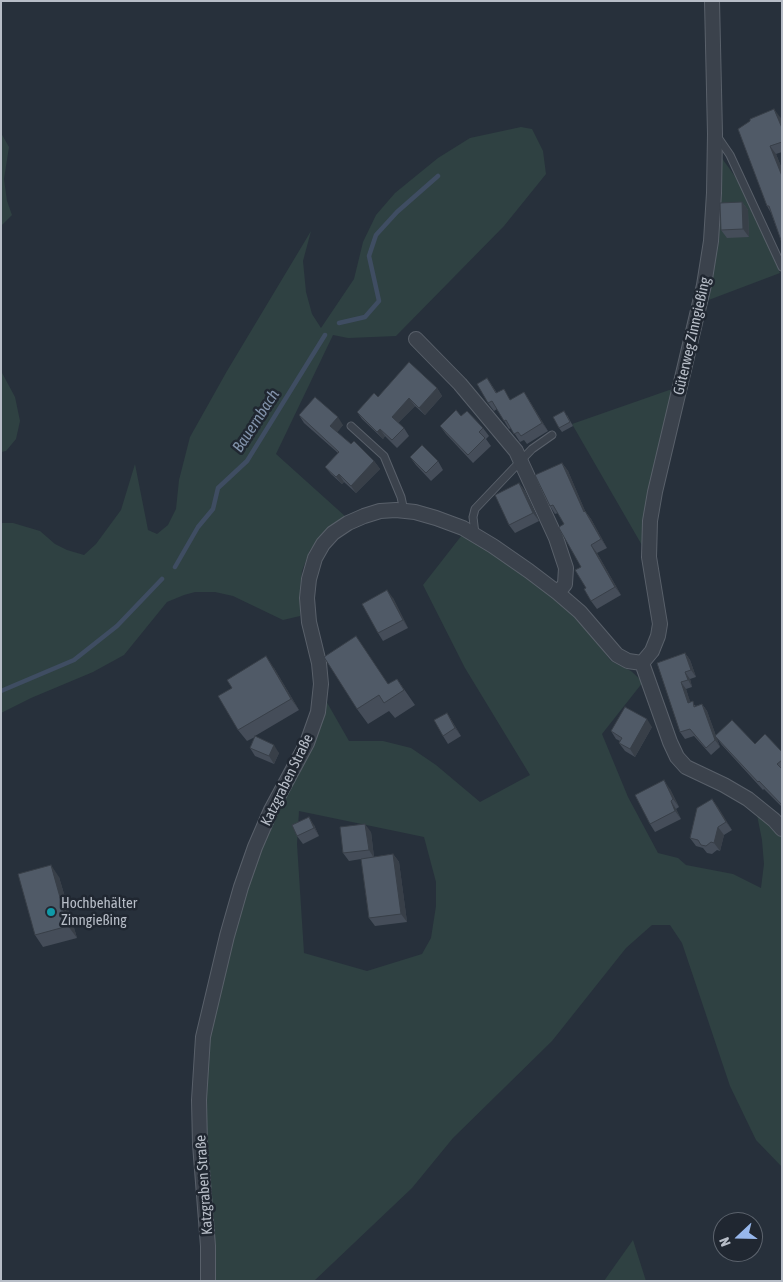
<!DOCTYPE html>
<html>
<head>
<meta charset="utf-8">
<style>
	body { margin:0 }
	#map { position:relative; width:783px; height:1282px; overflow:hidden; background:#27303b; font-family:"Asap Condensed",sans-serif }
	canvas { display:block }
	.frame { position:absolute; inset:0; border:2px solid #b7bdc7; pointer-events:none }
	.north { position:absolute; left:713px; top:1212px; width:50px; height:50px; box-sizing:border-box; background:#202731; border:1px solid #5c636d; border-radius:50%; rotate:249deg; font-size:14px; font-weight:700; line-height:20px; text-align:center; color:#b7bdc7 }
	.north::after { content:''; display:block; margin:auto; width:18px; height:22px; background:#97b7ec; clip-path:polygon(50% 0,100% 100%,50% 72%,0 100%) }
</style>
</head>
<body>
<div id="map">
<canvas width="783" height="1282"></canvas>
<div class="frame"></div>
<div class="north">N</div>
</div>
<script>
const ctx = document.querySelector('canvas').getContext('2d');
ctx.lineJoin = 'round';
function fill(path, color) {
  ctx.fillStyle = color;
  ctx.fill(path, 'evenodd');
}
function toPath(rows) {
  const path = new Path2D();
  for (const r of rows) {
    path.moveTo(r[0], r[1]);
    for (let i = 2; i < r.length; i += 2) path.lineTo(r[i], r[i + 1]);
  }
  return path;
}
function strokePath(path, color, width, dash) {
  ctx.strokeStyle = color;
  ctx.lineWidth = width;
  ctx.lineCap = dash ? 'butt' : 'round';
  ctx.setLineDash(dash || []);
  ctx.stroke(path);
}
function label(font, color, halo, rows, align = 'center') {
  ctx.font = font + ' "Asap Condensed",sans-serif';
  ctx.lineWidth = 5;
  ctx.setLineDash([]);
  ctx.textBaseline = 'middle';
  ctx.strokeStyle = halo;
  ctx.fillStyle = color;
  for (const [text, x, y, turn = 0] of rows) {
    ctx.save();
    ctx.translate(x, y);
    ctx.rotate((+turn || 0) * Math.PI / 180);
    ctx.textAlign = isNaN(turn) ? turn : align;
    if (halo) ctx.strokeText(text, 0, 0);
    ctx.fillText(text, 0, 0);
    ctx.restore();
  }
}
const green = toPath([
	[521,127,532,129,543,151,546,174,504,226,396,336,348,338,333,335,276,454,346,517,323,535,310,550,302,571,300,592,300,616,283,620,233,596,215,592,195,592,184,595,167,602,124,655,93,672,31,698,1,713,1,523,13,523,40,531,55,544,67,550,84,555,96,544,121,510,135,464,148,530,157,534,168,525,176,509,179,480,190,437,227,371,311,231,303,261,306,292,312,314,321,328,354,279,363,242,376,215,395,193,438,158,470,138],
	[1,133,9,147,4,179,7,201,12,215,1,226],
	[721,157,742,186,780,273,706,301],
	[1,371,15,397,20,421,16,439,6,451,1,452],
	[675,388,643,547,572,424],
	[462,535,494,553,560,602,579,620,611,661,631,671,643,682,602,734,628,797,658,853,678,858,686,865,733,874,761,888,764,864,762,840,757,815,782,837,782,1167,756,1140,730,1086,682,943,670,925,652,925,626,948,552,1041,453,1138,412,1188,314,1281,213,1281,204,1145,206,1048,220,978,260,848,325,699,349,741,383,741,411,748,436,765,480,802,530,775,465,668,423,585],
	[299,811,424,837,436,882,436,906,431,938,422,954,367,971,304,953,297,844],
	[633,1240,646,1281,604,1281,616,1264]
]);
const stream = toPath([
	[339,323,365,317,379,301,369,256,376,235,397,212,438,176],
	[175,567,198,527,213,509,218,488,247,461,325,335],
	[1,691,74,660,117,626,162,579]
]);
const lane = toPath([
	[717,136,730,155,782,267],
	[351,426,384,456,401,497,404,511],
	[475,534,473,517,475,509,532,449,552,435]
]);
const street = toPath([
	[416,339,460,384,516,451,556,538,566,568,565,584,558,593],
	[642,663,652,651,658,636,660,624,649,557,650,521,655,492,704,285,711,241,714,193,715,134,712,1],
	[642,663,670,742,677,757,686,767,724,785,748,799,774,820,782,829],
	[208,1281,208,1246,200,1144,199,1100,203,1037,227,936,241,887,255,847,271,810,307,743,318,712,321,684,319,663,309,622,307,598,309,579,315,558,323,544,333,533,348,523,364,516,380,511,396,510,415,512,436,518,463,528,493,546,529,571,558,593,580,612,617,655,628,661,642,663]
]);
const wall = toPath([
	[780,117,782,122,782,152,776,154,782,169,782,243,771,213,767,206,738,129],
	[742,202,748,210,749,237,727,238,721,230],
	[487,378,497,393,511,400,524,392,548,431,527,444,524,440,520,442,511,428,509,429,497,409,494,411,488,403],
	[437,388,442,396,425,415,415,406,398,423,404,428,409,436,397,448,385,436,383,439,362,419,357,412,378,397],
	[299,415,343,425,337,432,351,444,374,461,380,469,356,493,344,482,342,484,331,474,325,467,338,453,304,423],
	[567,415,573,426,562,432,559,428],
	[461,416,483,428,489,436,486,439,491,446,473,463,446,434,440,426],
	[410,457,438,461,443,470,431,481,416,465],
	[562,463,568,471,585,511,591,519,607,548,597,553,621,595,597,609,591,601,586,588,581,567,564,524,558,513,555,514,550,506],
	[519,483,525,491,539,521,515,533,509,525],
	[393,598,408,628,383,641,378,633],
	[685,653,690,660,696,677,690,679,692,687,686,689,690,702,696,706,702,704,707,711,716,736,755,744,782,752,782,807,764,789,763,790,721,744,716,736,720,747,711,755,694,736,685,739,680,732,657,663],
	[274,668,299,710,255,736,279,753,274,764,255,756,250,748,255,737,247,741,238,730],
	[397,679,415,705,395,718,389,711,368,724,357,709,389,684],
	[447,713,461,736,448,744,443,736],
	[652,727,635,757,625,751,619,743,620,741,616,739,611,731],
	[670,789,679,807,676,809,681,819,655,832,650,824],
	[712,799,732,830,724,835,720,851,717,850,712,854,707,853,703,848,696,846,690,838],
	[314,825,319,836,303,844,297,836],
	[371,832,374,857,393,854,399,862,407,922,375,926,369,918,361,859,349,861,343,853],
	[59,877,77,938,43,947,35,935]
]);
const shadedWall = toPath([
	[774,109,780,117,782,122,782,128],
	[770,146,776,154,782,169,782,176],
	[742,202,748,210,749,237,743,229],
	[437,388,442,396,425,415,419,408],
	[524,392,529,400,548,431,542,423],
	[409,398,415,406,397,424,392,417],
	[338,417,343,425,336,434,330,426],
	[380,429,385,436,383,439,377,432],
	[374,461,380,469,356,493,351,486],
	[562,463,568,471,589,520,584,512],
	[339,474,344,482,342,484,336,477],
	[519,483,525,491,539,521,533,513],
	[585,511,591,519,607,548,601,539],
	[591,545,597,553,621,595,615,587],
	[387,590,393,598,408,628,403,620],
	[685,653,690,660,696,677,691,670],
	[266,656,274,668,299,710,291,699],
	[685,672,690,679,692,687,688,680],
	[681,682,686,689,693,710,688,703],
	[702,704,707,711,720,747,715,740],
	[447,713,452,721,461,736,455,728],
	[647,719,652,727,635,757,630,749],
	[274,745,279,753,274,764,269,756],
	[664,780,670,789,679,807,673,799],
	[712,799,718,807,732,830,726,822],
	[671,801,676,809,681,819,675,811],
	[309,817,314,825,319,836,314,828],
	[365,824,371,832,374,858,369,850],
	[718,827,724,835,720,851,714,843],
	[393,854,399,862,407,922,401,914],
	[51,865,59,877,77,938,68,926]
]);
const building = toPath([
	[774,109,782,128,782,142,770,146,782,176,782,243,769,206,767,206,738,129,750,121,750,119,774,109],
	[742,202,743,229,721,230,720,203,742,202],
	[409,362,437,388,419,408,409,398,392,417,404,428,392,440,380,429,377,432,357,412,374,393,378,397,409,362],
	[487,378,496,393,504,389,510,400,524,392,542,423,521,436,518,432,514,434,506,420,504,421,492,401,488,403,477,384,487,378],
	[315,397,338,417,330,426,351,444,354,441,374,461,351,486,339,474,336,477,325,467,339,452,299,415,315,397],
	[456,410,461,416,467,411,483,428,479,432,485,438,468,455,440,426,456,410],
	[564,411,570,422,559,428,553,417,564,411],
	[422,445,438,461,426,473,410,457,422,445],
	[562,463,584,512,585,511,601,539,591,545,615,587,591,601,584,589,586,588,575,570,581,567,559,528,559,527,564,524,553,505,550,506,535,475,562,463],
	[519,483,533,513,509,525,495,495,519,483],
	[387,590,403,620,378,633,362,604,387,590],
	[356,636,388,684,397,679,404,690,384,703,379,695,357,709,324,657,356,636],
	[685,653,691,670,685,672,688,680,681,682,688,703,693,701,694,707,702,704,715,740,706,748,690,729,680,732,657,663,685,653],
	[266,656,291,699,238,730,218,696,232,688,227,680,266,656],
	[625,707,647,719,630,749,619,743,622,738,611,731,625,707],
	[447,713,455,728,443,736,434,720,447,713],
	[732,720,755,744,765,734,782,752,782,760,777,764,782,769,782,805,759,781,758,782,715,736,732,720],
	[255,736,274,745,269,756,250,748,255,736],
	[664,780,673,799,671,801,675,811,650,824,635,795,664,780],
	[712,799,726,822,718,827,714,843,711,842,706,846,701,845,698,840,690,838,697,808,712,799],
	[309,817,314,828,297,836,292,825,309,817],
	[365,824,369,850,343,853,340,827,365,824],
	[393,854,401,914,369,918,361,859,393,854],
	[51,865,68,926,35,935,18,874,51,865]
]);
const markers = [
	[51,912,5,"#0f9aa8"]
];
const streetNames = [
	["Güterweg Zinngießing",692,336,-77],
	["Katzgraben Straße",287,780,-64],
	["Katzgraben Straße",204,1185,-94]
];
const poiNames = [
	["Hochbehälter",61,903],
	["Zinngießing",61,920]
];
const waterNames = [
	["Bauernbach",256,421,-57]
];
fill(green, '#2f4142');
strokePath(stream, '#3f4d62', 4.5);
strokePath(lane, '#59606a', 9);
strokePath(street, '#59606a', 16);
strokePath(lane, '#3b424c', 7);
strokePath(street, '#3b424c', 14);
fill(wall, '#454d59');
fill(shadedWall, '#383f48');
fill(building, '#505a67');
strokePath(building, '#383f48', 1);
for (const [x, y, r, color] of markers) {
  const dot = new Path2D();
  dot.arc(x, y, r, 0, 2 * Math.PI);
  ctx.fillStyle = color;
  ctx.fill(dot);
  strokePath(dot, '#202731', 2);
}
label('15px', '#b7bdc7', '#202731', streetNames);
label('15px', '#b7bdc7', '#202731', poiNames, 'left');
label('italic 16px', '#8293ab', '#202731', waterNames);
</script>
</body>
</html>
